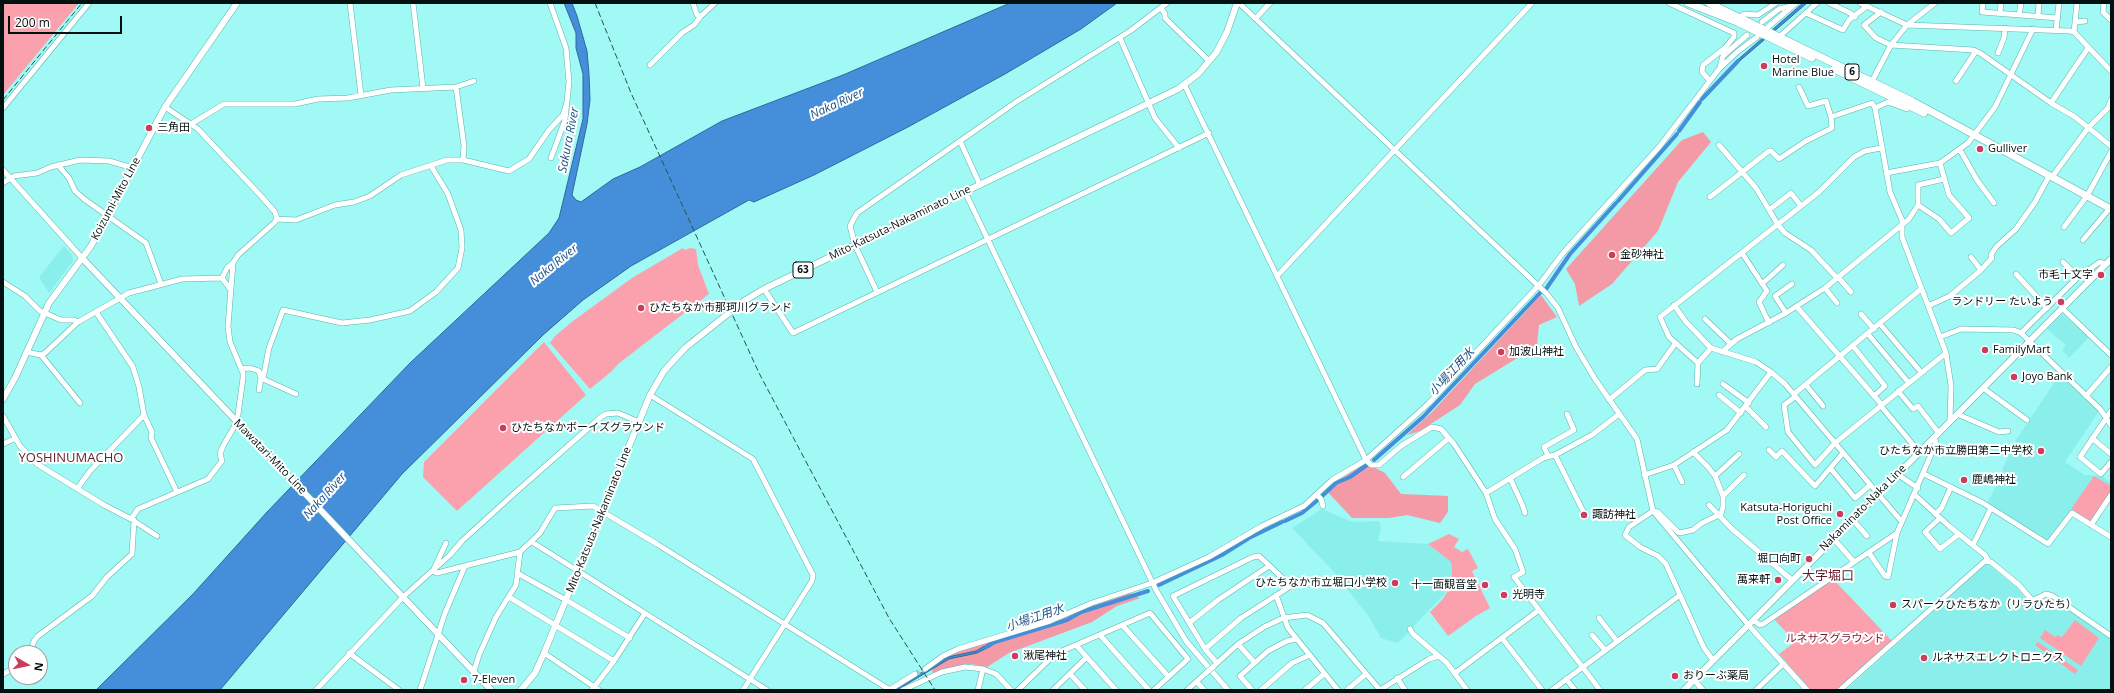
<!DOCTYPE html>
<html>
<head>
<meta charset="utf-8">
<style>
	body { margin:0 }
	#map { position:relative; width:2114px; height:693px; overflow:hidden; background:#a0f9f4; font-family:"Open Sans",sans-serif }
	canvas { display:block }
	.frame { position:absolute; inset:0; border:4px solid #001110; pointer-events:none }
	.north { position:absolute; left:8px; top:645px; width:40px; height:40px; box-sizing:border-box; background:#fff; border:1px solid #99a09f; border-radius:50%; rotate:99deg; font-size:11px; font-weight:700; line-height:16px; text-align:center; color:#001110 }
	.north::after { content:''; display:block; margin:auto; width:14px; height:18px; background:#cc3c5e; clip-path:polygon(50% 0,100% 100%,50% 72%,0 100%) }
	.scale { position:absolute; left:8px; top:16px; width:114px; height:18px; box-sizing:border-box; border:2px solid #001110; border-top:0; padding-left:5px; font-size:12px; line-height:14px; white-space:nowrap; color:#001110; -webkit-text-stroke:3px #fff; paint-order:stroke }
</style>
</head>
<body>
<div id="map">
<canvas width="2114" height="693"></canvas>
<div class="frame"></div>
<div class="north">N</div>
<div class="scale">200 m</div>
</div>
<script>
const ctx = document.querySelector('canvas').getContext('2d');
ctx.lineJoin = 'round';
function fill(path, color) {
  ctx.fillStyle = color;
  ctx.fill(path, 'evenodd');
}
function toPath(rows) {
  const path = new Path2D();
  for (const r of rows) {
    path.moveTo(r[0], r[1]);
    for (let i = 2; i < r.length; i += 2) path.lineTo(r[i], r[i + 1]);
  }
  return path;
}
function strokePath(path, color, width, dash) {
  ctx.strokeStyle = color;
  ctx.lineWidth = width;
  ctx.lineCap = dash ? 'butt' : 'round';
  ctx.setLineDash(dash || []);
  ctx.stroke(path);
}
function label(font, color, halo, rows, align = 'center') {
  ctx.font = font + ' "Open Sans","Noto Sans JP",sans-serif';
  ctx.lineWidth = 4;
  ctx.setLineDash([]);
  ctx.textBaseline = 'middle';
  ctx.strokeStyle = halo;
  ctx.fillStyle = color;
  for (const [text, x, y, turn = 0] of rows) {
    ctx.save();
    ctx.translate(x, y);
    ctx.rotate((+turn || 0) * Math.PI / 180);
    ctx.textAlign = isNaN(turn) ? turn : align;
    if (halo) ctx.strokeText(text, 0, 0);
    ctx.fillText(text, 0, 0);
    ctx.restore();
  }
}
const built = toPath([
	[64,246,72,255,73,261,49,293,39,277],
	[2062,314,2089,337,2069,358,2062,350,2066,345,2047,329],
	[2060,374,2099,411,2065,462,2085,475,2102,476,2111,483,2111,491,2091,524,2071,510,2049,541,2045,542,1990,507,1988,501,2004,472,2002,470,2016,440],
	[1322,509,1352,522,1379,521,1381,528,1378,541,1428,544,1451,562,1452,571,1445,593,1398,643,1381,638,1369,617,1334,572,1292,528],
	[1985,565,1989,565,2017,588,2032,606,2048,597,2053,599,2111,639,2111,690,1846,690]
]);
const green = toPath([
	[3,3,79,3,3,95],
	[683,248,685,250,690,248,696,249,698,265,709,294,618,364,612,371,590,389,550,343,555,336,573,321,632,278],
	[544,342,586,395,457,511,423,477,424,462],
	[2094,476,2111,486,2111,490,2091,522,2071,509],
	[1449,534,1459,539,1454,547,1462,552,1468,549,1478,568,1472,571,1490,608,1476,616,1448,636,1430,612,1442,600,1448,591,1452,572,1451,562,1428,544],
	[1833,579,1892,641,1838,690,1811,690,1779,654,1795,642,1773,618],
	[2075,620,2099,638,2081,666,2040,638,2045,630,2055,637,2057,635,2062,637],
	[2038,642,2078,670,2075,674,2035,645]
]);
const forest = toPath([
	[1703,132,1711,142,1678,182,1658,231,1612,284,1579,306,1575,284,1566,269,1682,140],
	[1541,295,1557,317,1539,325,1537,346,1475,384,1460,405,1420,431,1407,435,1432,412],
	[1366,463,1385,473,1401,494,1448,496,1448,512,1440,523,1407,515,1389,518,1352,518,1325,489],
	[1130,593,1140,598,1117,606,1092,622,1009,653,987,667,971,664,932,673,934,664,949,655]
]);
const water = toPath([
	[564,3,572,3,577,16,587,51,589,74,590,100,587,124,572,195,576,200,581,202,613,179,640,167,722,121,843,75,1010,3,1117,3,1081,29,1005,74,908,127,814,175,754,202,749,200,631,266,583,300,543,335,402,474,220,690,96,690,193,594,267,512,410,363,549,233,559,218,583,119,583,74,576,48,576,33,564,3],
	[1803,3,1807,3,1735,65,1734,63,1803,3],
	[990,643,991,646,977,653,949,659,897,690,892,690,948,657,976,651,990,643]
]);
const canal = toPath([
	[1702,99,1738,61],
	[1679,131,1700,102],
	[1618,201,1677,134],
	[1546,289,1570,254,1616,203],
	[1374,460,1423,417,1540,293],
	[1321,497,1336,483,1350,477,1367,465],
	[1285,521,1302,513,1319,499],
	[1159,585,1222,555,1249,538,1282,522],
	[986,647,995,642,1067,620,1081,612,1148,591]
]);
const minorTunnel = toPath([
	[915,674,925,669]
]);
const minor = toPath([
	[350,3,361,95],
	[413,3,423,88],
	[550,3,566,48,569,82,565,120,551,158],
	[693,3,697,15,701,16,715,3],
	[1239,3,1547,294,1558,308,1576,347,1595,379,1637,439,1653,511,1751,628,1807,690],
	[1669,3,1734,33,1734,37,1725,48,1703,65,1702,72,1710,81],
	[1829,3,1850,13,1855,17],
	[1860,3,1907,25,2070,31,2074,32,2111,71],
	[1983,3,1982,12,2058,18],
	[2104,3,2103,12,2111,20],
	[1161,8,1165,14,1165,18,1209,61],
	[1881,12,1864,25,1876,38,1891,45,1973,50,1980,53,2051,103,2075,117,2111,146],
	[1806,13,1843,30,1849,20,1867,6],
	[2000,13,2001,3],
	[2019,15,2021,3],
	[2038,16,2039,3],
	[1256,18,1270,3],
	[1739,18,1744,14,1758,15,1776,3],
	[1762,22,1779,9,1791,6],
	[2076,22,2085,21],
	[1768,27,1796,3],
	[2056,30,2059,3],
	[2074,32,2077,3],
	[1779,37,1817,3],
	[1120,38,1155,118,1179,148],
	[1998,53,2004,38,2005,28],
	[650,65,682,33,694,25,701,16],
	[1720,67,1723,56,1747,35],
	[1956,81,1976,51],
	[1871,83,1891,45,1907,25,1935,3],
	[1184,84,1366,460,1371,465,1379,465,1401,446,1432,427,1441,429,1454,444,1486,493,1495,519,1515,549,1523,572,1514,577,1600,690],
	[456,87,464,146,463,160],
	[2051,103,2088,48],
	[3,108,89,3],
	[1875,108,1888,102,1907,109,1910,105],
	[1831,117,1872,103,1875,108,1890,192,1902,220,1902,237,1946,353,1951,386,1950,421],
	[191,124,224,104,295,104,318,99,348,98,391,90,456,87,474,81],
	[960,141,980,185],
	[1719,145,1756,188,1778,225,1785,233,1811,250,1837,278],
	[1960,150,1977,180,1994,203],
	[58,165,69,178,75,191,84,199,146,243,161,284],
	[3,170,83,259],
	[1886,173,1940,163,1968,143,1995,107,2033,29],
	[2052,177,2088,128,2108,108,2111,100],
	[3,183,14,176,37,173,51,167,80,160,109,161,133,168],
	[965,192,1156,590,1186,641,1228,690],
	[1710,197,1769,151,1771,151,1779,159,1806,141,1832,128,1831,117,1826,101,1808,106,1799,87],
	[1918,205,1939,219,1951,233,1969,218,1949,195,1940,163],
	[1769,210,1791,193,1801,206],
	[277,219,296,220,335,205,354,202,370,196,401,175,447,160,463,160,509,171,529,159,549,130,563,115,567,102],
	[2064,227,2087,196,2111,152],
	[2083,240,2110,208],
	[1742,253,1767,291,1759,302,1769,323],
	[1971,257,1981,270],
	[2063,262,2078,277],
	[2016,274,2047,308],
	[1278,275,1532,3],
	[1838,277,1851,292],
	[3,282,25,296,40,311,61,320,74,320,78,322],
	[1762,284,1783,265],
	[1825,288,1837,303],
	[230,289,222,278,227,268,233,263],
	[764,289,793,333,1209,133],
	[877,292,855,245,850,226,857,213,1016,102,1130,31,1167,3],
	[1674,305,1686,322,1711,348,1756,362,1771,372,1785,384,1902,522],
	[1928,306,1950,296,1981,270,1992,258,1991,255,1996,247,2016,229,2035,202,2049,176],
	[1797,307,1882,405],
	[2062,308,2111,355],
	[96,312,133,367,139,387,144,415,152,432,151,438,177,492],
	[1786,313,1775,296,1792,284],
	[1861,314,1874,329],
	[1705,319,1730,343],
	[1880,324,1921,372],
	[2021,333,2078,277,2100,262,2106,264],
	[1868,334,1908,382],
	[1940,337,1961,329,2014,330,2021,333,2100,409,2111,425],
	[1853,346,1885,386,1874,396],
	[26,352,41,355,45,353,78,322,129,293,182,279,222,278],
	[1722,352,1737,339,1786,313,1825,288,1909,219,1918,205,1918,185,1944,179],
	[41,355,80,403],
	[1698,363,1669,337,1660,317,1819,192,1854,157,1865,151,1881,148],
	[241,369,250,368,259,371,261,378,259,390],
	[1697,384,1698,363,1711,348],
	[1723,384,1749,403],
	[1806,385,1823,406],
	[1983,388,2027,420],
	[1898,391,1913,409,1918,406,1938,432],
	[296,394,263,379,269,348,283,310,342,323,370,320,410,311,436,292,458,268,462,248,461,230,448,194,431,166],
	[1794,394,1921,289],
	[650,395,753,459,813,575,812,581,743,690],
	[1719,395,1741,413],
	[2086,396,2111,367],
	[1795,397,1784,405,1788,432,1815,465,1835,443,1946,353],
	[1609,400,1645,370,1657,369,1675,344],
	[1881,406,1919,452],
	[1746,407,1766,427],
	[2111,411,2080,457,2101,474,2111,462],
	[1957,414,1999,432,2008,431],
	[3,416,20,446,37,464,104,505,131,519,157,536],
	[2092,438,2111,454],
	[3,444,16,438],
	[1769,450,1776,457,1782,451,1815,486,1843,453],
	[1693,452,1708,467,1715,476,1723,496,1723,507,1721,514,1702,523,1693,530,1679,533,1658,512,1653,511,1629,527,1625,535,1640,547,1658,556,1666,564,1704,648,1713,660],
	[1555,455,1583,511],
	[1548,456,1544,447,1574,430,1567,414],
	[1674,465,1682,482],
	[1831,469,1855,498,1870,485],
	[1897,474,1918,488],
	[1924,474,1983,503,2048,544,2072,513,2111,537],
	[1644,475,1674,465,1727,430,1771,372],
	[1715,476,1739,454],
	[1403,477,1449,438],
	[1510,478,1522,504,1525,513],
	[77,489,90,471,144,415],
	[1486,493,1543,458,1555,455,1592,435,1619,414],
	[1317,495,1321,499,1323,506],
	[1915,495,1949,526,1985,555,1988,560],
	[1723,496,1744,475],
	[1709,505,1732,529,1792,580],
	[1935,514,1941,509,1951,487],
	[1940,518,1925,532,1940,549,1959,534],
	[131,519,138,509,208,479,222,461,220,454,223,446,237,422,243,378,243,373,230,342,228,326,233,263,238,255,274,223,277,219,275,212,261,196,198,129,165,107],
	[1852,519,1867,536],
	[2091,525,2111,495],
	[1833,538,1854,562],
	[532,542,767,690],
	[446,543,433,571,437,573,520,552,540,533,555,508,593,506,657,544,890,690],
	[1973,545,1991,508],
	[1869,553,1885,576,1888,577,1897,533,1936,443,1934,437],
	[517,573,566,600,630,638],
	[1276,595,1288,628,1338,690],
	[509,597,614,661],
	[1599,618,1617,641],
	[1753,620,1760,625,1763,624,1897,533],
	[1189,623,1218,600,1269,566],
	[1123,626,1168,676],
	[1410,629,1413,634,1447,663,1467,690],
	[1100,635,1149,690],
	[1592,635,1605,650],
	[1502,638,1542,690],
	[1238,644,1254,662],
	[1076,645,1116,690],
	[1205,649,1241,618,1291,586,1259,556,1253,557,1173,596,1205,649,1217,663],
	[30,653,34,641,38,636,92,596,107,577,132,554,134,520],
	[349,653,399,690],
	[544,653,599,690],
	[1215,665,1238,644,1264,627,1283,618,1307,615,1323,623,1380,690],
	[925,669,943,656,958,649,1050,621,1092,603,1152,583,1209,557,1262,526,1304,506,1332,480,1366,460,1428,404,1539,285,1563,253,1659,147,1719,69,1737,52,1757,37],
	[474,671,479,655,496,617,516,585,520,552],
	[1455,673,1539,610],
	[3,674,16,667],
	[1070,674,1085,690],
	[1397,678,1405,690],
	[1566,679,1575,690],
	[1694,680,1703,690],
	[1197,682,1204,690],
	[316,690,403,597,450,555,462,541,517,491,601,417,606,414,618,413,639,422],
	[420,690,445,613,465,566],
	[592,690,614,661,645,613],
	[889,690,915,674],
	[903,690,942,672,965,667,983,669,996,674,1011,690],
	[978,690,983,669],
	[1018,690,1055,654,1150,613,1188,659,1154,690],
	[1053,690,1087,657],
	[1187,690,1206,673],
	[1252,690,1240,676,1268,651,1287,641,1296,639],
	[1261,690,1292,663,1310,655],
	[1305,690,1324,674],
	[1347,690,1366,674],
	[1380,690,1429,659,1439,656],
	[1552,690,1680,595],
	[1756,690,1783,664],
	[1840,690,1985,561,1991,562,2019,585,2031,599,2034,600,2046,594,2053,596,2111,636]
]);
const major = toPath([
	[83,259,491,690],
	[3,399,15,378,49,303,91,246,165,107,237,3],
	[521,690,535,673,544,653,650,395,664,371,685,348,744,301,764,289,1178,89,1198,74,1216,53,1227,32,1237,3],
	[1684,690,2111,259]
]);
const highway = toPath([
	[1688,3,1737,22,1812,58],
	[1709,3,1912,101,2111,209],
	[1834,69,1924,113]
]);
const rail = toPath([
	[595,3,631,93,759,373,889,618,935,690],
	[3,100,82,3]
]);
const minorBridge = toPath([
	[1206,673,1213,667]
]);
const markers = [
	[1764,66,4,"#cc3c5e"],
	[149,128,4,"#cc3c5e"],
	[1980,149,4,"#cc3c5e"],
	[1612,255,4,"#cc3c5e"],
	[2101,275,4,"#cc3c5e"],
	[2061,302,4,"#cc3c5e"],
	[641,308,4,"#cc3c5e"],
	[1985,350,4,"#cc3c5e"],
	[1501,352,4,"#cc3c5e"],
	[2014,377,4,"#cc3c5e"],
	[503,428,4,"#cc3c5e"],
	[2041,451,4,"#cc3c5e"],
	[1964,480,4,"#cc3c5e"],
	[1840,514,4,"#cc3c5e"],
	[1584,515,4,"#cc3c5e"],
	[1809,559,4,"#cc3c5e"],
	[1778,580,4,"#cc3c5e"],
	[1395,583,4,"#cc3c5e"],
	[1485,585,4,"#cc3c5e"],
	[1504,595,4,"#cc3c5e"],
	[1893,605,4,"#cc3c5e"],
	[1015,656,4,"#cc3c5e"],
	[1924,658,4,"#cc3c5e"],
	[1675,676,4,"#cc3c5e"],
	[464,680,4,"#cc3c5e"]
];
const shields = [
	[1852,72,14],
	[803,270,20]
];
const shieldNames = [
	["6",1852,72],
	["63",803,270]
];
const poiNames = [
	["Hotel",1772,60],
	["Marine Blue",1772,73],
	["三角田",157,128],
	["Gulliver",1988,149],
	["金砂神社",1620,255],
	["市毛十文字",2093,275,"right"],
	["ランドリー たいよう",2053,302,"right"],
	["ひたちなか市那珂川グランド",649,308],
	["FamilyMart",1993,350],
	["加波山神社",1509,352],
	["Joyo Bank",2022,377],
	["ひたちなかボーイズグラウンド",511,428],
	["ひたちなか市立勝田第二中学校",2033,451,"right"],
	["鹿嶋神社",1972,480],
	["Katsuta-Horiguchi",1832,508,"right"],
	["Post Office",1832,521,"right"],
	["諏訪神社",1592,515],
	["堀口向町",1801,559,"right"],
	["萬来軒",1770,580,"right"],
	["ひたちなか市立堀口小学校",1387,583,"right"],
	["十一面観音堂",1477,585,"right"],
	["光明寺",1512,595],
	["スパークひたちなか（リラひたち）",1901,605],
	["湫尾神社",1023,656],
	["ルネサスエレクトロニクス",1932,658],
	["おりーぶ薬局",1683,676],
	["7-Eleven",472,680]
];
const streetNames = [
	["Koizumi-Mito Line",116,199,-62],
	["Mito-Katsuta-Nakaminato Line",900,223,-26],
	["Mawatari-Mito Line",270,457,46],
	["Nakaminato-Naka Line",1863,508,-45],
	["Mito-Katsuta-Nakaminato Line",599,520,-68]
];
const parkNames = [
	["ルネサスグラウンド",1835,639]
];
const waterNames = [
	["Naka River",837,104,-25],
	["Sakura River",569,140,-79],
	["Naka River",554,265,-39],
	["小場江用水",1452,372,-47],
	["Naka River",325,496,-48],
	["小場江用水",1035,618,-19]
];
const quarterNames = [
	["YOSHINUMACHO",71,458],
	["大字堀口",1828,576]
];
fill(built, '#8aefea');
fill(green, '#faa1ad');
fill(forest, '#f49aa6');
fill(water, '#448eda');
strokePath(water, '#30689d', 1);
strokePath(canal, '#448eda', 4);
strokePath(minorTunnel, '#88d6d2', 5, [5, 2.5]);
strokePath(minor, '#5ab3af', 6);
strokePath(major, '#5ab3af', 7);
strokePath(highway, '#5ab3af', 8);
strokePath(minor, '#fff', 5);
strokePath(major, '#fff', 6);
strokePath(highway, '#fff', 7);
strokePath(rail, '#2b504d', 1, [6, 3]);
strokePath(minorBridge, '#5ab3af', 6, []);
strokePath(minorBridge, '#fff', 5);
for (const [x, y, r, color] of markers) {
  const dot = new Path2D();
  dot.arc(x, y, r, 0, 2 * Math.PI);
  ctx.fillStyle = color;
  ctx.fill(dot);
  strokePath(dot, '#fff', 1.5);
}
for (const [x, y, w] of shields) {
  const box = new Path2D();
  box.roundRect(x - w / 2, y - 8, w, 16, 3);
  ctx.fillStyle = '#fff';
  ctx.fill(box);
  strokePath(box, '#001110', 1);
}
label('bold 10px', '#001110', null, shieldNames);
label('11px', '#001110', '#fff', poiNames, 'left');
label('11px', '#001110', '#fff', streetNames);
label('11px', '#791530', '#fff', parkNames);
label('italic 12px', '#1f5285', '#fff', waterNames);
label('13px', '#631e2d', '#fff', quarterNames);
</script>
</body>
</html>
